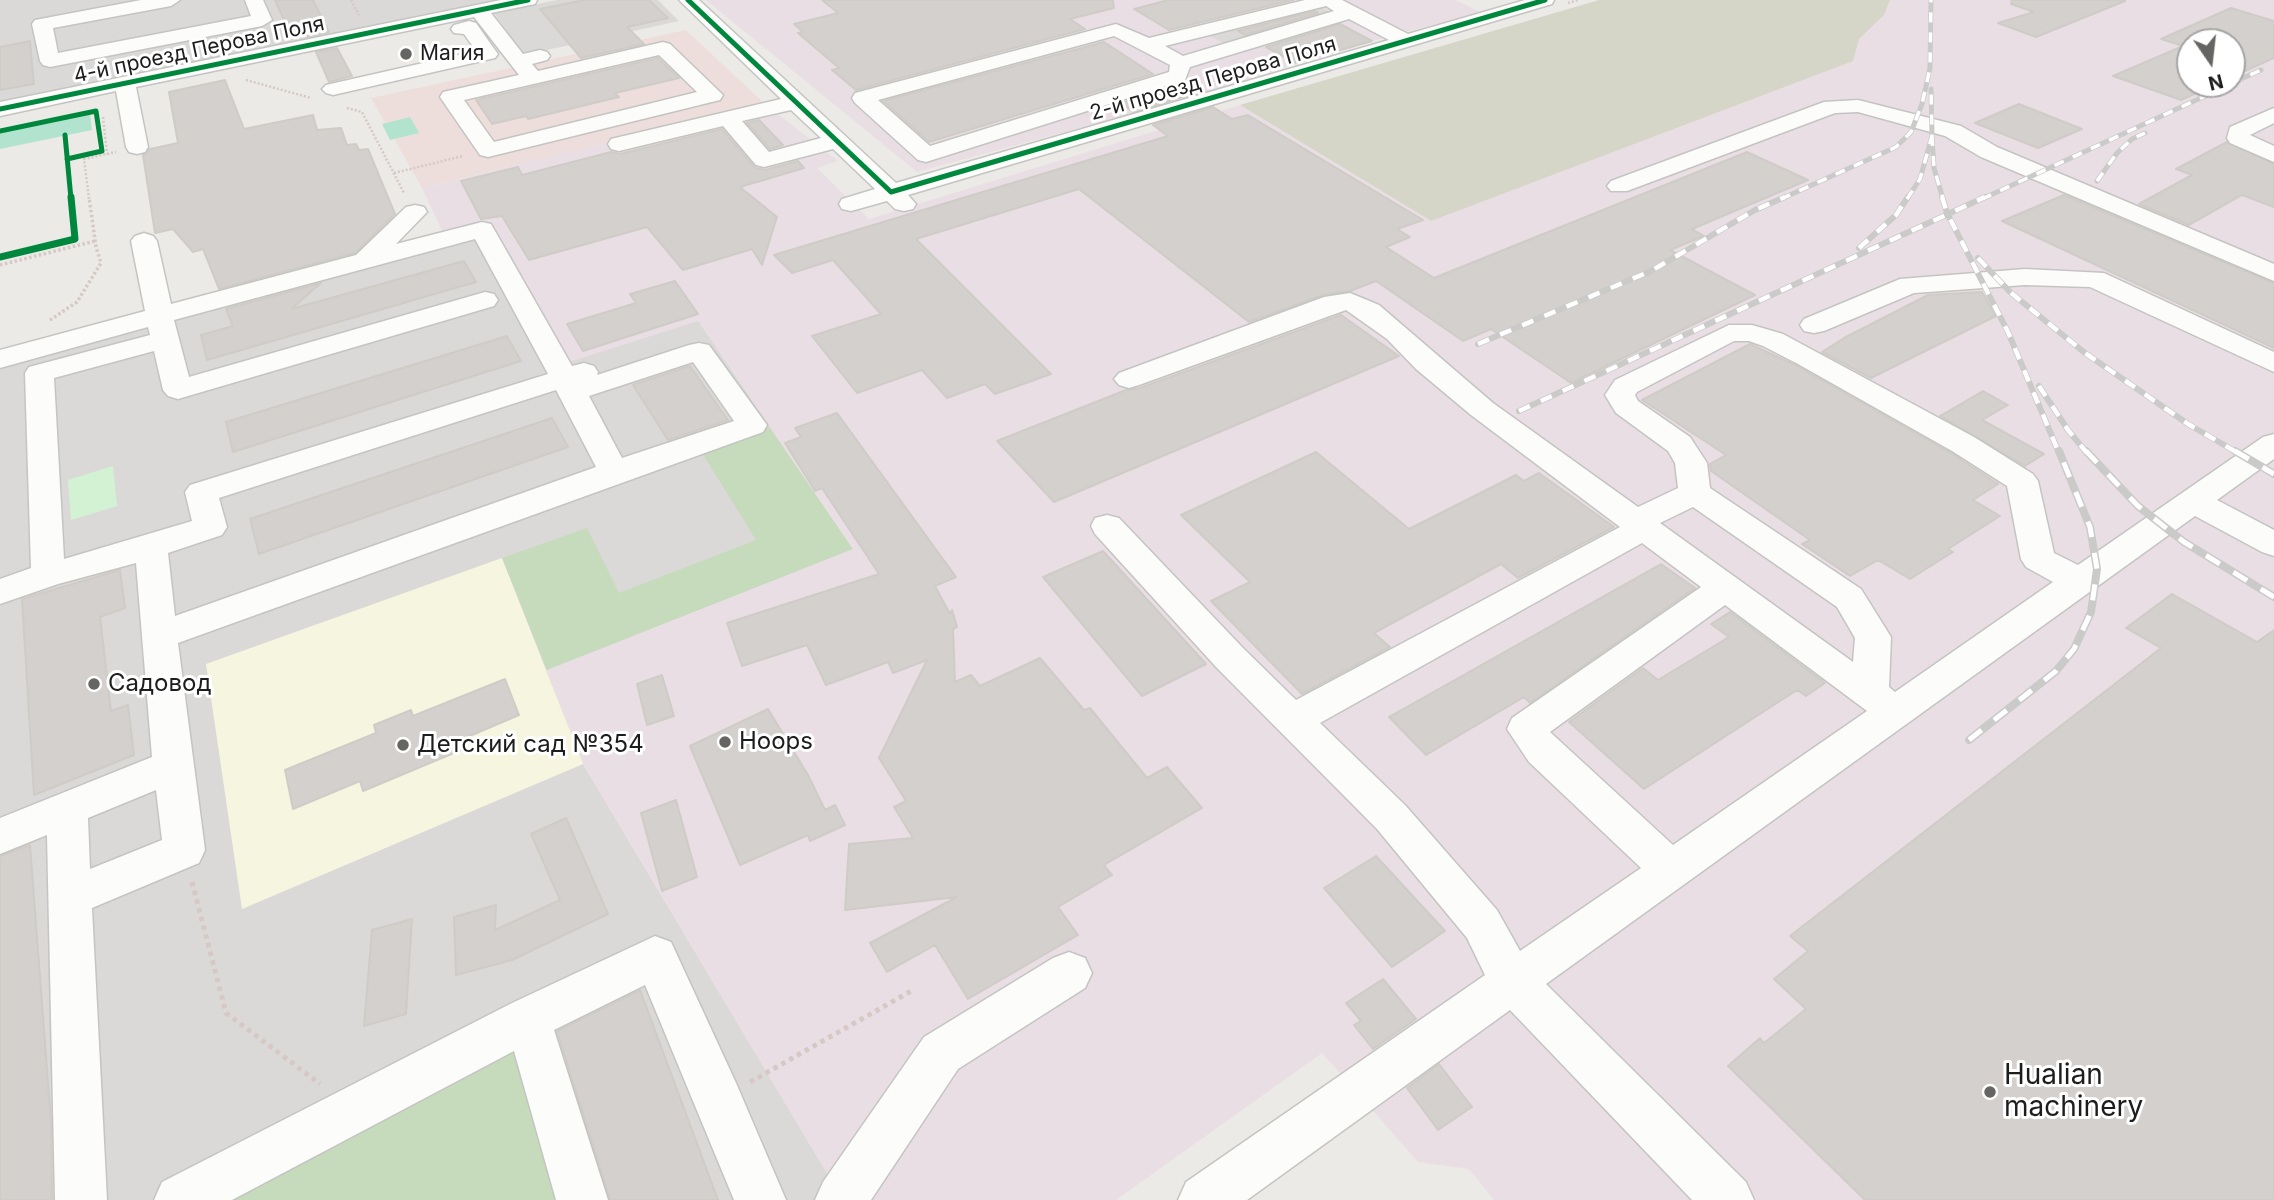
<!DOCTYPE html>
<html>
<head>
<meta charset="utf-8">
<style>
	body { margin:0 }
	#map { position:relative; width:2274px; height:1200px; overflow:hidden; background:#eceae6; font-family:Inter,sans-serif }
	canvas { display:block }
	.north { position:absolute; left:2176px; top:28px; width:70px; height:70px; box-sizing:border-box; background:#fff; border:2px solid #a5a5a5; border-radius:50%; rotate:166deg; font-size:19px; font-weight:700; line-height:28px; text-align:center; color:#1d1d1d }
	.north::after { content:''; display:block; margin:auto; width:24px; height:32px; background:#656563; clip-path:polygon(50% 0,100% 100%,50% 72%,0 100%) }
</style>
</head>
<body>
<div id="map">
<canvas width="2274" height="1200"></canvas>
<div class="north">N</div>
</div>
<script>
const ctx = document.querySelector('canvas').getContext('2d');
ctx.lineJoin = 'round';
function fill(path, color) {
  ctx.fillStyle = color;
  ctx.fill(path, 'evenodd');
}
function toPath(rows) {
  const path = new Path2D();
  for (const r of rows) {
    path.moveTo(r[0], r[1]);
    for (let i = 2; i < r.length; i += 2) path.lineTo(r[i], r[i + 1]);
  }
  return path;
}
function strokePath(path, color, width, dash) {
  ctx.strokeStyle = color;
  ctx.lineWidth = width;
  ctx.lineCap = dash ? 'butt' : 'round';
  ctx.setLineDash(dash || []);
  ctx.stroke(path);
}
function label(font, color, halo, rows, align = 'center') {
  ctx.font = font + ' Inter,sans-serif';
  ctx.lineWidth = 6;
  ctx.setLineDash([]);
  ctx.textBaseline = 'middle';
  ctx.strokeStyle = halo;
  ctx.fillStyle = color;
  for (const [text, x, y, turn = 0] of rows) {
    ctx.save();
    ctx.translate(x, y);
    ctx.rotate((+turn || 0) * Math.PI / 180);
    ctx.textAlign = isNaN(turn) ? turn : align;
    if (halo) ctx.strokeText(text, 0, 0);
    ctx.fillText(text, 0, 0);
    ctx.restore();
  }
}
const residential = toPath([
	[0,0,497,0,0,102],
	[489,223,569,361,698,320,853,549,547,670,583,764,843,1200,0,1200,0,355]
]);
const commercial = toPath([
	[686,30,765,104,422,188,371,98]
]);
const industrial = toPath([
	[706,0,1455,0,1481,12,1372,41,1171,103,917,172],
	[1890,0,2274,0,2274,1200,1494,1200,1469,1169,1418,1162,1322,1053,1116,1200,843,1200,583,764,547,670,853,548,698,321,569,362,489,223,444,235,422,188,765,104,838,161,817,168,869,219,1240,105,1431,221,1859,39,1884,15],
	[2190,42,2232,42,2232,84,2190,84]
]);
const education = toPath([
	[502,558,583,764,242,909,206,664]
]);
const religious = toPath([
	[557,0,658,0,679,21,524,55,494,13],
	[1318,6,1334,13,1231,47,1210,36]
]);
const construction = toPath([
	[1599,0,1890,0,1884,15,1859,39,1853,61,1431,221,1240,105]
]);
const forest = toPath([
	[769,427,853,549,547,670,502,558,587,528,619,593,756,540,701,451],
	[511,1045,560,1200,218,1200]
]);
const park = toPath([
	[113,466,117,506,71,520,68,480]
]);
const pitch = toPath([
	[90,114,92,130,0,149,0,133],
	[410,117,419,133,390,140,382,124]
]);
const building = toPath([
	[275,0,313,0,329,32,308,37,305,30,290,33,275,0],
	[584,0,649,0,668,18,627,27,644,44,581,58,540,9,584,0],
	[822,0,1113,0,1114,8,1070,19,1085,29,856,90,832,70,839,68,798,33,803,32,794,24,838,13,822,0],
	[1168,0,1293,0,1169,30,1134,9,1168,0],
	[2012,0,2125,0,2125,1,2036,37,1998,23,2034,12,2011,4,2012,0],
	[2231,8,2274,21,2274,58,2232,77,2232,42,2190,42,2190,84,2217,84,2181,100,2113,76,2183,46,2161,39,2231,8],
	[1315,11,1318,13,1245,35,1238,31,1315,11],
	[1340,24,1372,41,1296,63,1266,47,1340,24],
	[30,41,34,84,0,90,0,47,30,41],
	[1104,42,1153,74,929,142,883,101,1104,42],
	[337,48,352,76,329,82,316,52,337,48],
	[658,58,679,78,615,93,619,97,528,119,526,116,492,124,476,100,658,58],
	[225,80,244,129,313,115,317,130,341,128,347,145,356,144,359,150,368,149,395,214,355,253,219,289,203,249,193,252,173,229,155,233,143,155,150,149,178,143,169,92,225,80],
	[1172,87,1178,90,1183,89,1192,94,1133,112,1121,103,1172,87],
	[2019,104,2082,129,2038,148,1975,123,2019,104],
	[1213,107,1232,119,1248,115,1423,220,1397,229,1410,237,1386,247,1434,278,1747,152,1808,180,1692,229,1704,236,1670,250,1755,295,1571,383,1491,329,1463,341,1376,281,1350,291,1323,295,1249,322,1079,189,916,239,1051,374,995,394,985,384,947,398,922,370,857,393,812,336,881,314,833,260,792,273,774,255,1168,136,1153,125,1213,107],
	[759,120,783,145,770,149,747,123,759,120],
	[722,129,755,168,765,170,798,161,804,168,740,187,777,217,762,265,752,249,683,270,647,227,529,260,502,216,481,219,461,181,518,167,522,175,611,152,620,154,722,129],
	[2227,142,2274,164,2274,207,2242,195,2189,225,2139,204,2192,175,2176,169,2227,142],
	[2064,195,2274,283,2274,348,2002,221,2064,195],
	[464,261,476,282,207,360,201,335,233,326,226,309,321,283,291,309,464,261],
	[675,281,698,314,583,351,567,324,636,303,630,294,675,281],
	[1982,292,1996,316,1871,378,1822,352,1844,338,1928,295,1982,292],
	[1341,315,1399,356,1054,502,997,441,1126,390,1140,388,1341,315],
	[507,336,521,361,233,452,226,422,507,336],
	[1750,344,1797,366,1951,453,1998,484,1973,500,2000,516,1948,549,1953,552,1910,579,1878,560,1850,576,1802,544,1810,540,1711,471,1710,464,1726,455,1642,400,1750,344],
	[690,366,728,420,668,440,633,385,690,366],
	[1983,391,2008,405,1982,420,2044,454,2025,466,1940,416,1983,391],
	[837,413,956,577,935,586,950,614,952,610,957,627,953,629,955,682,971,675,980,686,1040,658,1084,710,1090,708,1147,778,1167,767,1202,808,1104,865,1112,875,1058,907,1078,935,968,999,935,945,887,972,870,943,957,897,845,910,849,844,913,838,894,807,906,801,879,758,927,660,893,673,888,662,826,685,807,645,742,666,727,623,879,574,822,488,815,491,785,443,801,437,795,428,837,413],
	[552,418,568,447,259,554,250,519,552,418],
	[1316,452,1409,529,1516,475,1524,481,1539,473,1614,527,1518,578,1501,564,1374,633,1390,647,1302,694,1211,601,1250,582,1181,515,1316,452],
	[1103,551,1206,664,1142,696,1043,577,1103,551],
	[1661,564,1695,588,1530,703,1524,697,1426,755,1389,717,1661,564],
	[120,570,125,608,100,617,111,711,128,705,134,755,34,795,22,599,120,570],
	[2172,594,2257,642,2274,630,2274,1200,1865,1200,1728,1066,1760,1038,1764,1043,1806,1009,1774,979,1808,951,1790,936,2161,648,2126,628,2172,594],
	[1730,612,1825,683,1806,696,1797,690,1644,789,1569,722,1643,668,1658,680,1729,637,1711,624,1730,612],
	[662,675,674,716,647,725,637,684,662,675],
	[505,679,519,715,458,741,461,750,363,791,360,781,293,809,285,770,376,733,374,725,411,710,413,716,505,679],
	[768,709,808,775,825,810,835,805,845,825,810,841,808,835,740,865,690,746,768,709],
	[676,800,697,877,662,891,641,813,676,800],
	[566,818,608,914,512,960,456,975,454,917,496,905,495,930,560,900,531,834,566,818],
	[30,845,51,1122,52,1200,0,1200,0,856,30,845],
	[1376,856,1445,931,1392,967,1324,888,1376,856],
	[412,919,406,1014,364,1026,372,930,412,919],
	[1383,979,1416,1019,1373,1049,1354,1025,1361,1021,1346,1003,1383,979],
	[640,990,718,1200,610,1200,557,1031,640,990],
	[1439,1064,1472,1107,1438,1130,1407,1088,1439,1064]
]);
const pathFar2 = toPath([
	[351,0,359,15],
	[1568,3,1578,0],
	[246,80,311,98],
	[347,108,362,112,404,193],
	[103,117,107,154],
	[394,173,463,156],
	[89,199,84,159,116,152]
]);
const pathFar1 = toPath([
	[0,265,95,241],
	[50,320,77,302,101,263,96,247,89,197]
]);
const path = toPath([
	[192,882,226,1013,320,1084],
	[750,1082,913,990]
]);
const minor = toPath([
	[141,0,180,0,171,6,53,28,58,53,251,16,245,0,263,0,272,20,262,26,50,67,43,65,40,61,32,24,35,20,141,0],
	[501,0,537,0,535,4,491,13,523,54,540,50,547,52,550,56,547,60,532,64,538,71,663,42,670,44,723,95,720,100,488,157,480,155,440,97,443,92,519,75,474,17,136,87,148,147,145,152,137,154,129,152,126,147,116,91,0,116,0,102,501,0],
	[659,55,697,92,494,142,464,100,659,55],
	[679,0,699,0,896,183,1389,40,1349,19,1190,67,1185,80,926,162,918,160,855,103,852,98,855,93,1116,24,1149,38,1305,0,1342,0,1408,34,1525,0,1554,0,1552,4,908,195,916,204,913,209,904,211,895,209,887,201,851,211,842,209,839,204,842,199,875,189,833,149,764,167,756,165,723,126,619,151,611,149,608,144,611,139,781,99,679,0],
	[1326,6,1334,11,1183,56,1165,46,1326,6],
	[1114,36,1170,65,1169,72,930,146,878,100,1114,36],
	[791,110,821,138,769,152,742,121,791,110],
	[469,21,476,23,495,50,498,54,495,58,333,95,326,93,322,89,326,85,476,51,464,34,454,33,451,29,454,25,469,21],
	[1858,100,1961,126,1997,147,2274,264,2274,281,1981,157,1945,136,1858,112,1835,113,1627,191,1611,191,1607,186,1611,181,1824,102,1858,100],
	[2274,108,2274,123,2250,135,2274,146,2274,162,2230,143,2227,138,2230,127,2274,108],
	[415,205,424,207,427,212,396,244,482,222,491,224,572,366,584,363,594,366,598,372,597,375,689,345,699,343,709,345,767,425,763,432,178,643,205,850,199,863,92,908,107,1200,55,1200,47,835,0,854,0,818,152,757,136,563,58,584,0,604,0,579,31,568,25,373,29,367,150,335,148,327,0,368,0,350,145,311,131,241,135,236,144,233,153,236,157,241,171,304,356,255,406,207,415,205],
	[475,239,548,374,190,485,185,492,192,521,64,559,54,378,154,351,163,390,168,396,178,399,494,306,498,300,494,294,485,292,189,377,174,320,475,239],
	[693,362,734,421,622,458,589,396,693,362],
	[556,390,596,467,175,616,168,553,222,535,227,527,219,498,556,390],
	[156,790,162,840,90,869,88,818,156,790],
	[2025,269,2104,273,2274,352,2274,372,2090,287,2025,285,1914,293,1824,331,1814,333,1804,331,1800,325,1804,319,1900,279,2025,269],
	[1350,293,1379,305,1493,403,1638,507,1678,488,1675,463,1668,451,1616,413,1605,395,1615,380,1729,325,1752,325,1783,334,1974,437,2033,474,2038,481,2054,553,2078,565,2263,437,2274,434,2274,459,2217,500,2274,530,2274,556,2262,552,2195,516,1546,984,1746,1182,1754,1200,1692,1200,1510,1010,1247,1200,1178,1200,1186,1182,1485,975,1467,938,1377,829,1217,668,1095,534,1091,526,1095,518,1107,515,1119,518,1243,648,1296,700,1620,527,1471,415,1416,369,1387,339,1346,310,1139,385,1129,388,1119,385,1114,379,1119,373,1324,297,1350,293],
	[1734,341,1749,341,1763,346,1798,364,1952,451,2007,486,2021,559,2026,567,2053,582,1895,692,1889,687,1891,637,1861,589,1710,488,1707,463,1690,437,1638,401,1635,395,1637,392,1734,341],
	[1693,507,1837,607,1855,638,1853,662,1660,523,1693,507],
	[1642,543,1701,587,1512,718,1507,729,1529,762,1641,868,1520,951,1497,910,1405,805,1320,723,1642,543],
	[1725,605,1867,711,1673,845,1550,732,1725,605],
	[655,936,671,942,736,1083,786,1200,734,1200,645,985,554,1030,608,1200,556,1200,514,1051,232,1200,154,1200,162,1182,512,1003,655,936],
	[1069,952,1085,958,1092,973,1085,988,958,1069,871,1200,815,1200,823,1182,924,1037,1053,958,1069,952]
]);
const railFar2 = toPath([
	[2232,83,2261,70],
	[1932,136,1934,168,1943,199],
	[2097,181,2117,153,2132,139,2145,133],
	[1781,199,1896,147,1911,132,1922,104,1930,68,1931,0],
	[1907,199,1920,179,1932,136,1931,89],
	[1982,199,2231,84]
]);
const railFar1 = toPath([
	[1942,197,1947,213,2008,332,2059,453],
	[1859,248,1896,215,1908,197],
	[1978,258,2010,292,2085,353,2188,424,2238,453],
	[1478,344,1651,271,1755,210,1785,197],
	[2039,386,2068,430,2087,453],
	[1519,411,1985,197]
]);
const rail = toPath([
	[2086,451,2138,506,2184,542,2274,597],
	[2235,451,2274,474],
	[1969,740,2056,671,2074,649,2091,612,2097,569,2090,527,2059,451]
]);
const cyclewayFar1 = toPath([
	[688,0,891,192,1545,0],
	[0,109,528,0],
	[0,131,96,111,102,151,67,159],
	[65,135,71,199]
]);
const cycleway = toPath([
	[0,257,75,239,71,197]
]);
const markers = [
	[406,54,7,"#656563"],
	[94,684,7,"#656563"],
	[725,742,7,"#656563"],
	[403,745,7,"#656563"],
	[1990,1092,7,"#656563"]
];
const farStreetnames = [
	["4-й проезд Перова Поля",199,50,-12],
	["2-й проезд Перова Поля",1213,79,-16]
];
const farPoinames = [
	["Магия",420,54]
];
const poiNames = [
	["Садовод",108,684],
	["Hoops",739,742],
	["Детский сад №354",417,745]
];
const nearPoinames = [
	["Hualian",2004,1076],
	["machinery",2004,1108]
];
fill(residential, '#dbd9d7');
fill(commercial, '#eededb');
fill(industrial, '#eadee5');
fill(education, '#f6f6e0');
fill(religious, '#dad9d7');
fill(construction, '#d5d5c8');
fill(forest, '#c6dbbb');
fill(park, '#d3f2d4');
fill(pitch, '#b1e3ce');
fill(building, '#d3d0cd');
strokePath(building, '#cfccc7', 2);
strokePath(minor, '#c4c4c2', 3);
strokePath(pathFar2, '#d6c8c5', 2.5, [2, 2]);
strokePath(pathFar1, '#d6c8c5', 3.5, [2.5, 2.5]);
strokePath(path, '#d6c8c5', 5, [4.5, 4.5]);
fill(minor, '#fcfcfb');
strokePath(railFar2, '#cacac9', 5);
strokePath(railFar1, '#cacac9', 6);
strokePath(rail, '#cacac9', 8);
strokePath(railFar2, '#fff', 3.5, [10]);
strokePath(railFar1, '#fff', 4.5, [12]);
strokePath(rail, '#fff', 5, [16]);
strokePath(cyclewayFar1, '#00873e', 5);
strokePath(cycleway, '#00873e', 7);
for (const [x, y, r, color] of markers) {
  const dot = new Path2D();
  dot.arc(x, y, r, 0, 2 * Math.PI);
  ctx.fillStyle = color;
  ctx.fill(dot);
  strokePath(dot, '#fff', 2.5);
}
label('21px', '#1d1d1d', '#fff', farStreetnames);
label('21px', '#1d1d1d', '#fff', farPoinames, 'left');
label('24px', '#1d1d1d', '#fff', poiNames, 'left');
label('28px', '#1d1d1d', '#fff', nearPoinames, 'left');
</script>
</body>
</html>
